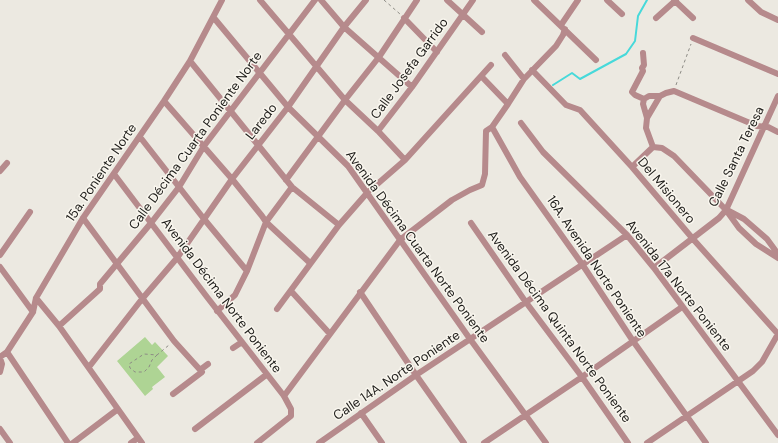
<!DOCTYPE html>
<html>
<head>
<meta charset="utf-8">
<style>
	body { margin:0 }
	canvas { display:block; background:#ece9e1 }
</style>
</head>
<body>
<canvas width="778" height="443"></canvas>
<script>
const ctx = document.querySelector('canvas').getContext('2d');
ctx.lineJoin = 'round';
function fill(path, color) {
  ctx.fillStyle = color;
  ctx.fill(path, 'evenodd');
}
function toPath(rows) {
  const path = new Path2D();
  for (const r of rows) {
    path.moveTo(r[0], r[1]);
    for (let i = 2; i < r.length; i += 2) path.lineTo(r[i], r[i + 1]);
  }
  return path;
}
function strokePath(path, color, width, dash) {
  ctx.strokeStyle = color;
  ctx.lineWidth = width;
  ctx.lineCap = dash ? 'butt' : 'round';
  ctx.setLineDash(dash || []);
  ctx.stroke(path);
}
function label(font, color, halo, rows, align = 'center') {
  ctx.font = font + ' "DM Sans",sans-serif';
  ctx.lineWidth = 3;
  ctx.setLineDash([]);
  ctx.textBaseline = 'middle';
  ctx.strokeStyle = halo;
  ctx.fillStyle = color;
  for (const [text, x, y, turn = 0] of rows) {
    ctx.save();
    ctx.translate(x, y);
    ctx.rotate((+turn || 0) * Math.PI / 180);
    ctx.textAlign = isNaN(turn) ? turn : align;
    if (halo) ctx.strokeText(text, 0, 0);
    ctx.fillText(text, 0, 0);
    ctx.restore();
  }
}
const green = toPath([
	[145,337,152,345,155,342,168,356,157,367,165,377,152,387,153,389,145,396,117,361]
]);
const stream = toPath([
	[553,85,572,73,580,79,626,54,635,41,638,16,647,0]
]);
const path = toPath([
	[384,0,400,14],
	[676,85,691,44],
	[157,355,152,360,149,367,144,372,135,372,130,368,129,364,144,354,157,355,169,345]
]);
const minor = toPath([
	[260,0,345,100,378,131,405,160],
	[321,0,344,27,412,87],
	[447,0,482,32],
	[534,0,596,60],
	[607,0,622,14],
	[674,0,693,18],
	[748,0,761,12,778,20],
	[214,18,288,107,348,166,470,339,546,443],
	[404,18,437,52],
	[656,18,676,0],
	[561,25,578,0],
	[693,38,778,74],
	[643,53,644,65,642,68,643,71,632,92,635,95,644,99],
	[505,55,524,79],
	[190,61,292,187,339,225],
	[532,70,566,105,580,110,632,167,693,239,778,334],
	[482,77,508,104],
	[164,101,232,179,262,216,266,222,310,263],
	[647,118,643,104,644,99,649,96,660,96],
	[521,123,543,152,627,235,654,268,778,435],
	[492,127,520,177,582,264,633,341,706,443],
	[378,131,412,87,473,0],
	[140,137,204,219,247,271],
	[653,147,646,128,647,118,660,96,666,93,674,91,757,126,768,127,778,132],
	[653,147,662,148,674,156,726,210,739,228,756,244,778,258],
	[632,167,653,147],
	[0,171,7,163],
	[114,174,207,297,284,396,291,409,291,416,257,443],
	[286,180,345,100,379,57,417,0],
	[727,210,744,219,767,239,778,254],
	[83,218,174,341,202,372,173,394],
	[471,223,525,301,582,377,628,443],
	[0,255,30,212],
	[0,267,33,312],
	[654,268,719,218,726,210,778,96],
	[291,291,330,334],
	[360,292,416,375,464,443],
	[36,298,59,326,142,443],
	[277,309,339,225,367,193,405,160,491,65],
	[217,311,235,295,247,271,266,222,292,187],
	[59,326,100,289,100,284,151,223,179,187,204,146,315,0],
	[233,348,242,342],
	[7,352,68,443],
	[0,357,7,352,33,312,36,298,83,218,164,101,190,61,222,0],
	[0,358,2,364,0,372],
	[89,367,142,299,177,258,232,179,288,107,344,27,366,0],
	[200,370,208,364],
	[284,396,400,240,452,200,470,190,482,185,485,174,486,131,492,127,508,104,524,79,556,46,563,35,565,29],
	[361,413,382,443],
	[0,429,10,443],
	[195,429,266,375],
	[73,443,118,409],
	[131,443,138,438],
	[319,443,416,375,627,235],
	[484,443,582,377,682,307],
	[647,443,753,371,762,362,778,334]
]);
const streetNames = [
	["Calle Josefa Garrido",410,69,-54],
	["Laredo",262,122,-52],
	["Calle Décima Cuarta Poniente Norte",196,141,-54],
	["Calle Santa Teresa",737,157,-64],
	["15a. Poniente Norte",102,173,-56],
	["Del Misionero",666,191,50],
	["Avenida Décima Cuarta Norte Poniente",417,247,54],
	["16A. Avenida Norte Poniente",596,267,56],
	["Avenida 17a Norte Poniente",678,286,52],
	["Avenida Décima Norte Poniente",221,296,53],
	["Avenida Décima Quinta Norte Poniente",559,327,54],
	["Calle 14A. Norte Poniente",397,376,-34]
];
fill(green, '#aed494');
strokePath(stream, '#47d9da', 2);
strokePath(path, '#8d8b85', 1, [3, 3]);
strokePath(minor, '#b68a8c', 6);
label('13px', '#1c1b18', '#f9f6ee', streetNames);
</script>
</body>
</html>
